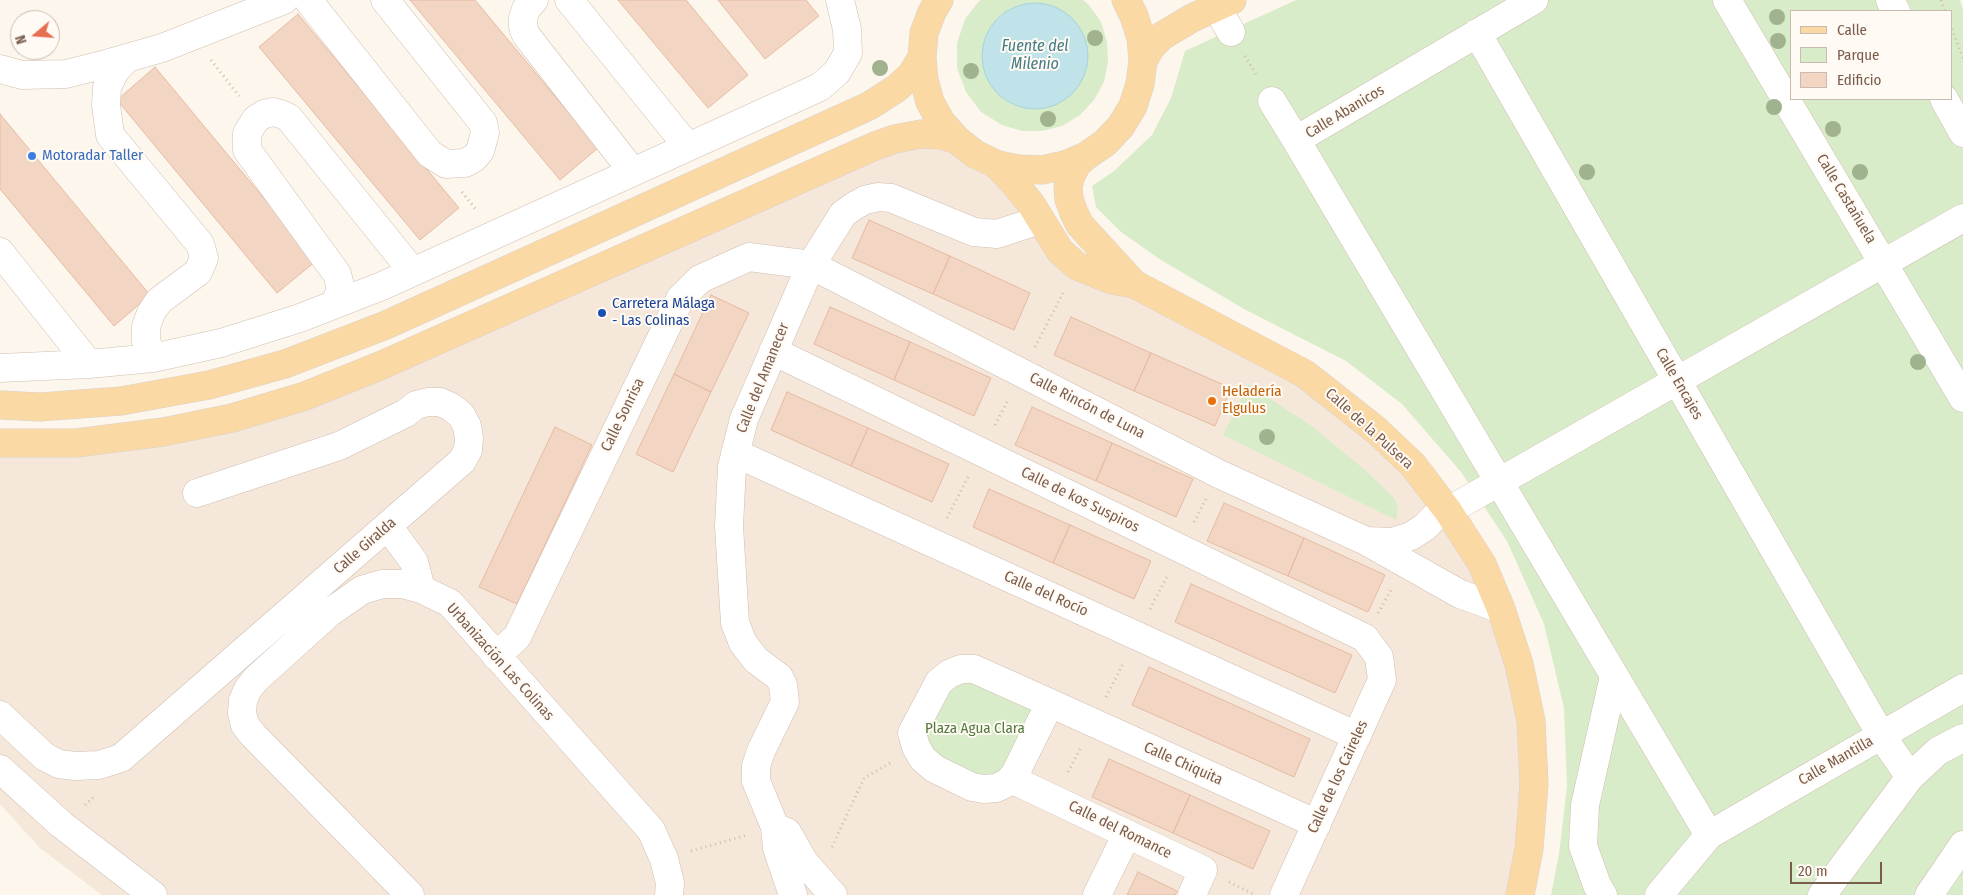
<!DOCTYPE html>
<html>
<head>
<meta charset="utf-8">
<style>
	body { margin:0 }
	#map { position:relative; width:1963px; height:895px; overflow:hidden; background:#fdf6ec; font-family:"Fira Sans Condensed",sans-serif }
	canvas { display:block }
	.legend { position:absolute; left:1790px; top:10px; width:162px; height:90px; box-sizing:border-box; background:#fffaf3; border:1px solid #cabbb1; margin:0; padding:6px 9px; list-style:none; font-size:15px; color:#7a5c4d }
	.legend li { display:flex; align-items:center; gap:10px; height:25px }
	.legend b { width:25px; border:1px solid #cabbb1 }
	.north { position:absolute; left:10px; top:10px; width:50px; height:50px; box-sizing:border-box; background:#fffaf3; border:1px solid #cabbb1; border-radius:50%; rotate:252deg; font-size:14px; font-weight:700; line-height:20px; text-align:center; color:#7a5c4d }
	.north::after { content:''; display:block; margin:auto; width:18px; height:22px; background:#e76f51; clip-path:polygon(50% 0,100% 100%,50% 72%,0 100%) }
	.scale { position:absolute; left:1790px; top:862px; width:92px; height:22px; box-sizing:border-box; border:2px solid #7a5c4d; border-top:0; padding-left:6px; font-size:15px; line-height:18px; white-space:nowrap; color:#7a5c4d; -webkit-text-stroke:4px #fffaf3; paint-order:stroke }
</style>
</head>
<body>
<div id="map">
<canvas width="1963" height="895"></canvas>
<ul class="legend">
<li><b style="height:6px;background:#fbd9a5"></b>Calle</li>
<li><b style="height:14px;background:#d8ecc9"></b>Parque</li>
<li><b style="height:14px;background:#f3d5c3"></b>Edificio</li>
</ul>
<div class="north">N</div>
<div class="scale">20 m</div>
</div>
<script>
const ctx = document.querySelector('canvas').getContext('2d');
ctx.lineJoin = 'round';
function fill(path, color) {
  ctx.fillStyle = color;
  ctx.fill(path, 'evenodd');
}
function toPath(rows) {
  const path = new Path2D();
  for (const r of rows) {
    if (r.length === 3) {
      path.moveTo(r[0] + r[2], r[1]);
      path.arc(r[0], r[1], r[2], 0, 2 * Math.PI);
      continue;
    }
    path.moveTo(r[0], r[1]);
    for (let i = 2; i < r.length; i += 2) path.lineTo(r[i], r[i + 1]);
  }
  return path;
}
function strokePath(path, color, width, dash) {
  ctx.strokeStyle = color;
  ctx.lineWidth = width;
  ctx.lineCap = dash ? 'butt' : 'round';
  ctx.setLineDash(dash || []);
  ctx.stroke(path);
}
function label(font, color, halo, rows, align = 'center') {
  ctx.font = font + ' "Fira Sans Condensed",sans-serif';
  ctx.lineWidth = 4;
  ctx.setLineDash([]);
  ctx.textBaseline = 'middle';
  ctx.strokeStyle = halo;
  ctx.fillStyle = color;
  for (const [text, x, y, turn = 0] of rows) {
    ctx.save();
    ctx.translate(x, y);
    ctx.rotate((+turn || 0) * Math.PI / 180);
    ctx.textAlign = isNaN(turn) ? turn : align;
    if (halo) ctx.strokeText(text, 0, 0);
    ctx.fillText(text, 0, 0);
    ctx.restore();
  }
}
const residential = toPath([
	[957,140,1060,251,1268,353,1448,511,1531,721,1520,895,102,895,40,848,0,804,0,443,232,418,875,146]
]);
const green = toPath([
	[980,0,1083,0,1089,5,1101,22,1107,42,1108,62,1104,82,1094,100,1080,115,1062,126,1042,131,1022,131,1002,125,981,112,966,92,957,68,957,43,965,19],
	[1034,3,1079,27,1086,42,1088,59,1084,76,1047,108,1030,109,1013,105,983,45,990,29,1001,15,1016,7],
	[1296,0,1960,0,1963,10,1963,895,1551,895,1559,854,1567,786,1564,708,1544,624,1507,541,1461,472,1402,404,1346,361,1244,309,1161,260,1121,232,1096,207,1092,186,1114,171,1152,135,1171,98,1185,51],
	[1792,11,1952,11,1952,99,1792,99],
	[1248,384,1313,427,1365,470,1395,499,1398,509,1396,520,1223,435],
	[949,674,1050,703,996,788,916,747]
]);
const water = toPath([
	[1035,56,53]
]);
const building = toPath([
	[410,0,475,0,598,148,560,180,410,0],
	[618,0,686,0,748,75,708,108,618,0],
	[718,0,806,0,819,16,765,59,718,0],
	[298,14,459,208,420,240,259,47,298,14],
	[155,67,316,261,277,293,117,100,155,67],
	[0,114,150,295,114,326,0,189,0,114],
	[869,220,950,256,933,294,852,258,869,220],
	[950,256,1030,293,1014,330,933,294,950,256],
	[711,295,749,313,711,392,674,374,711,295],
	[830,307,910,342,894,380,814,344,830,307],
	[1071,317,1151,353,1134,391,1054,355,1071,317],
	[910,342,991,378,974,416,894,380,910,342],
	[1151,353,1231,388,1215,426,1134,391,1151,353],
	[674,374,711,392,673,472,636,454,674,374],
	[787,392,868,428,851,466,771,430,787,392],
	[1032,407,1112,443,1096,481,1015,445,1032,407],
	[555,427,592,445,517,604,479,587,555,427],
	[868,428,949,464,932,502,851,466,868,428],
	[1112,443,1193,479,1176,517,1096,481,1112,443],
	[989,489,1070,525,1053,563,973,527,989,489],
	[1224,503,1304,538,1288,576,1207,541,1224,503],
	[1070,525,1151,561,1134,599,1053,563,1070,525],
	[1304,538,1385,575,1368,612,1288,576,1304,538],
	[1191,584,1352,655,1335,693,1175,622,1191,584],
	[1149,667,1310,739,1294,777,1132,705,1149,667],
	[1109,759,1190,795,1173,833,1092,797,1109,759],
	[1190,795,1270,831,1253,869,1173,833,1190,795],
	[1138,872,1177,891,1175,895,1127,895,1138,872]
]);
const path = toPath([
	[1941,0,1945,11],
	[1952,29,1963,58],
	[1245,56,1257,76],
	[211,60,239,96],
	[462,192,477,211],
	[1035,347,1063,293],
	[995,425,1008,400],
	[947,518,968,477],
	[1194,522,1206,499],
	[1150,609,1168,575],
	[1378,613,1391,590],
	[1106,697,1124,662],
	[1068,772,1080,749],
	[85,805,95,796],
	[832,847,864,778,892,762],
	[691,851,747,835],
	[1229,882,1255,895]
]);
const minor = toPath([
	[308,0,430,154,446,164,465,163,474,158,480,151,485,133,483,123,385,0],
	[534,0,526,9,523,18,523,27,526,35,633,172],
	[569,0,688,147],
	[1212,0,1231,32],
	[1727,0,1963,398],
	[1890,0,1896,11],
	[1477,33,1881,735,1910,777,1822,895],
	[127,58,115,71,107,87,106,105,110,135,200,244,204,258,198,272,159,301,151,313,146,327,146,341,153,358],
	[0,69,22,75,66,74,106,64,162,48,284,0],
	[1944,99,1963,133],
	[1272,101,1296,140,1534,0],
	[1296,140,1709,835],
	[0,252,89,364],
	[335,304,341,289,337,274,247,150,247,133,256,119,264,114,273,112,281,114,289,118,413,272],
	[773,351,1365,638,1379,657,1382,680,1284,895],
	[0,368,89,364,153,358,221,343,300,318,382,286,820,87,837,72,848,53,847,29,840,0],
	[735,453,1357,736],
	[1448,511,1963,218],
	[388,526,414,562,421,589],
	[1366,541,1392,542,1411,536,1425,527,1444,507],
	[496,656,517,637,680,299,700,279,749,257,811,265,1219,474,1366,541,1460,594,1501,609],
	[1050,703,1015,774,1007,783,996,788,984,789,972,787,935,769,923,759,916,747,912,733,939,682,949,674,961,669,974,669,1050,703,1317,824],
	[0,715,45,757,59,764,75,766,99,765,121,758,462,461,468,450,469,438,467,426,461,415,451,407,440,402,428,402,416,405,406,413,339,446,197,493],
	[0,769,62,825,153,895],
	[1910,777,1938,751,1963,738],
	[1011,779,1203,870,1192,895],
	[779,829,787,832,804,862,833,895],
	[410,895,253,735,245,725,242,713,243,700,248,689,256,679,329,613,362,590,382,584,402,584,421,589,450,603,651,830,664,859,670,883,669,895],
	[793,895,777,848,775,827,756,781,756,766,761,751,785,702,783,685,779,677,756,660,743,643,735,623,729,526,732,467,744,419,811,265,843,214,854,206,865,200,878,197,891,198,974,232,997,234,1040,220],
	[1097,895,1127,834],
	[1603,895,1597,885,1583,846,1585,805,1614,676],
	[1659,895,1709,835,1963,688],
	[1929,895,1963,845]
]);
const major = toPath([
	[939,0,932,12,924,33,922,57,924,80,930,102,941,122,957,140,975,154,996,164,1008,167,1019,169,1042,170,1065,165,1086,156,1105,143,1121,126,1133,106,1140,84,1143,61,1141,38,1134,16,1126,0],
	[1143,61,1151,47,1162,36,1192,18,1232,0],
	[1086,156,1077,164,1071,175,1068,187,1069,199,1074,213,1080,225,1134,284],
	[996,164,1015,184,1031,204,1060,251,1077,266,1112,280,1134,284,1305,374,1376,430,1413,465,1448,511,1482,564,1501,609,1519,664,1531,721,1534,784,1529,849,1520,895],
	[0,405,40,407,121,401,209,385,285,364,386,325,869,106,897,88,912,74,922,57],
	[0,443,76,443,163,432,232,418,305,396,382,365,875,146,895,139,921,134,941,135,957,140]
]);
const trees = [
	[1777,17],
	[1095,38],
	[1778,41],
	[880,68],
	[971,71],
	[1774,107],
	[1048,119],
	[1833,129],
	[1587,172],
	[1860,172],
	[1918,362],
	[1267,437]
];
const markers = [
	[32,156,5,"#3f7fe0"],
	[602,313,5,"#1a4fb4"],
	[1212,401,5,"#e8710a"]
];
const streetNames = [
	["Calle Abanicos",1345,112,-31],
	["Calle Castañuela",1846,199,59],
	["Calle del Amanecer",763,378,-68],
	["Calle Encajes",1679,384,60],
	["Calle Rincón de Luna",1087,406,27],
	["Calle Sonrisa",623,415,-64],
	["Calle de la Pulsera",1369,429,42],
	["Calle de kos Suspiros",1080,500,26],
	["Calle Giralda",365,546,-41],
	["Calle del Rocío",1046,594,24],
	["Urbanización Las Colinas",500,662,48],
	["Calle Mantilla",1836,761,-30],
	["Calle Chiquita",1183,764,24],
	["Calle de los Caireles",1338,777,-65],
	["Calle del Romance",1120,830,26]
];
const shopNames = [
	["Motoradar Taller",42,156]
];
const transitNames = [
	["Carretera Málaga",612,304],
	["- Las Colinas",612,321]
];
const foodNames = [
	["Heladería",1222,392],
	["Elgulus",1222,409]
];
const parkNames = [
	["Plaza Agua Clara",975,729]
];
const waterNames = [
	["Fuente del",1035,47],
	["Milenio",1035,65]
];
fill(residential, '#f5e8da');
fill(green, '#d8ecc9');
fill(water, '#bfe3e8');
strokePath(water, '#a5d3da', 1);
fill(building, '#f3d5c3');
strokePath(building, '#e6bba3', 1);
strokePath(minor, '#d1beb0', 29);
strokePath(major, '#dad1cd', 29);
strokePath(path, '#d9b8a5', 3, [1, 4]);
strokePath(minor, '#fff', 28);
strokePath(major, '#fbd9a5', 28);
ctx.fillStyle = '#a0b28e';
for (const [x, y] of trees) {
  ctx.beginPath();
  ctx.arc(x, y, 8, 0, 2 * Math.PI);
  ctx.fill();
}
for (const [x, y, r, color] of markers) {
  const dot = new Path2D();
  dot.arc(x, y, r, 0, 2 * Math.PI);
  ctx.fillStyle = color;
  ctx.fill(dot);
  strokePath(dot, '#fffaf3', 2);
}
label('15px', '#7a5c4d', '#fffaf3', streetNames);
label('15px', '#366cbe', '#fffaf3', shopNames, 'left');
label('15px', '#164399', '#fffaf3', transitNames, 'left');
label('15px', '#c56008', '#fffaf3', foodNames, 'left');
label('15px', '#537a41', '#fffaf3', parkNames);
label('italic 16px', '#437c86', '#fffaf3', waterNames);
</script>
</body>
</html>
